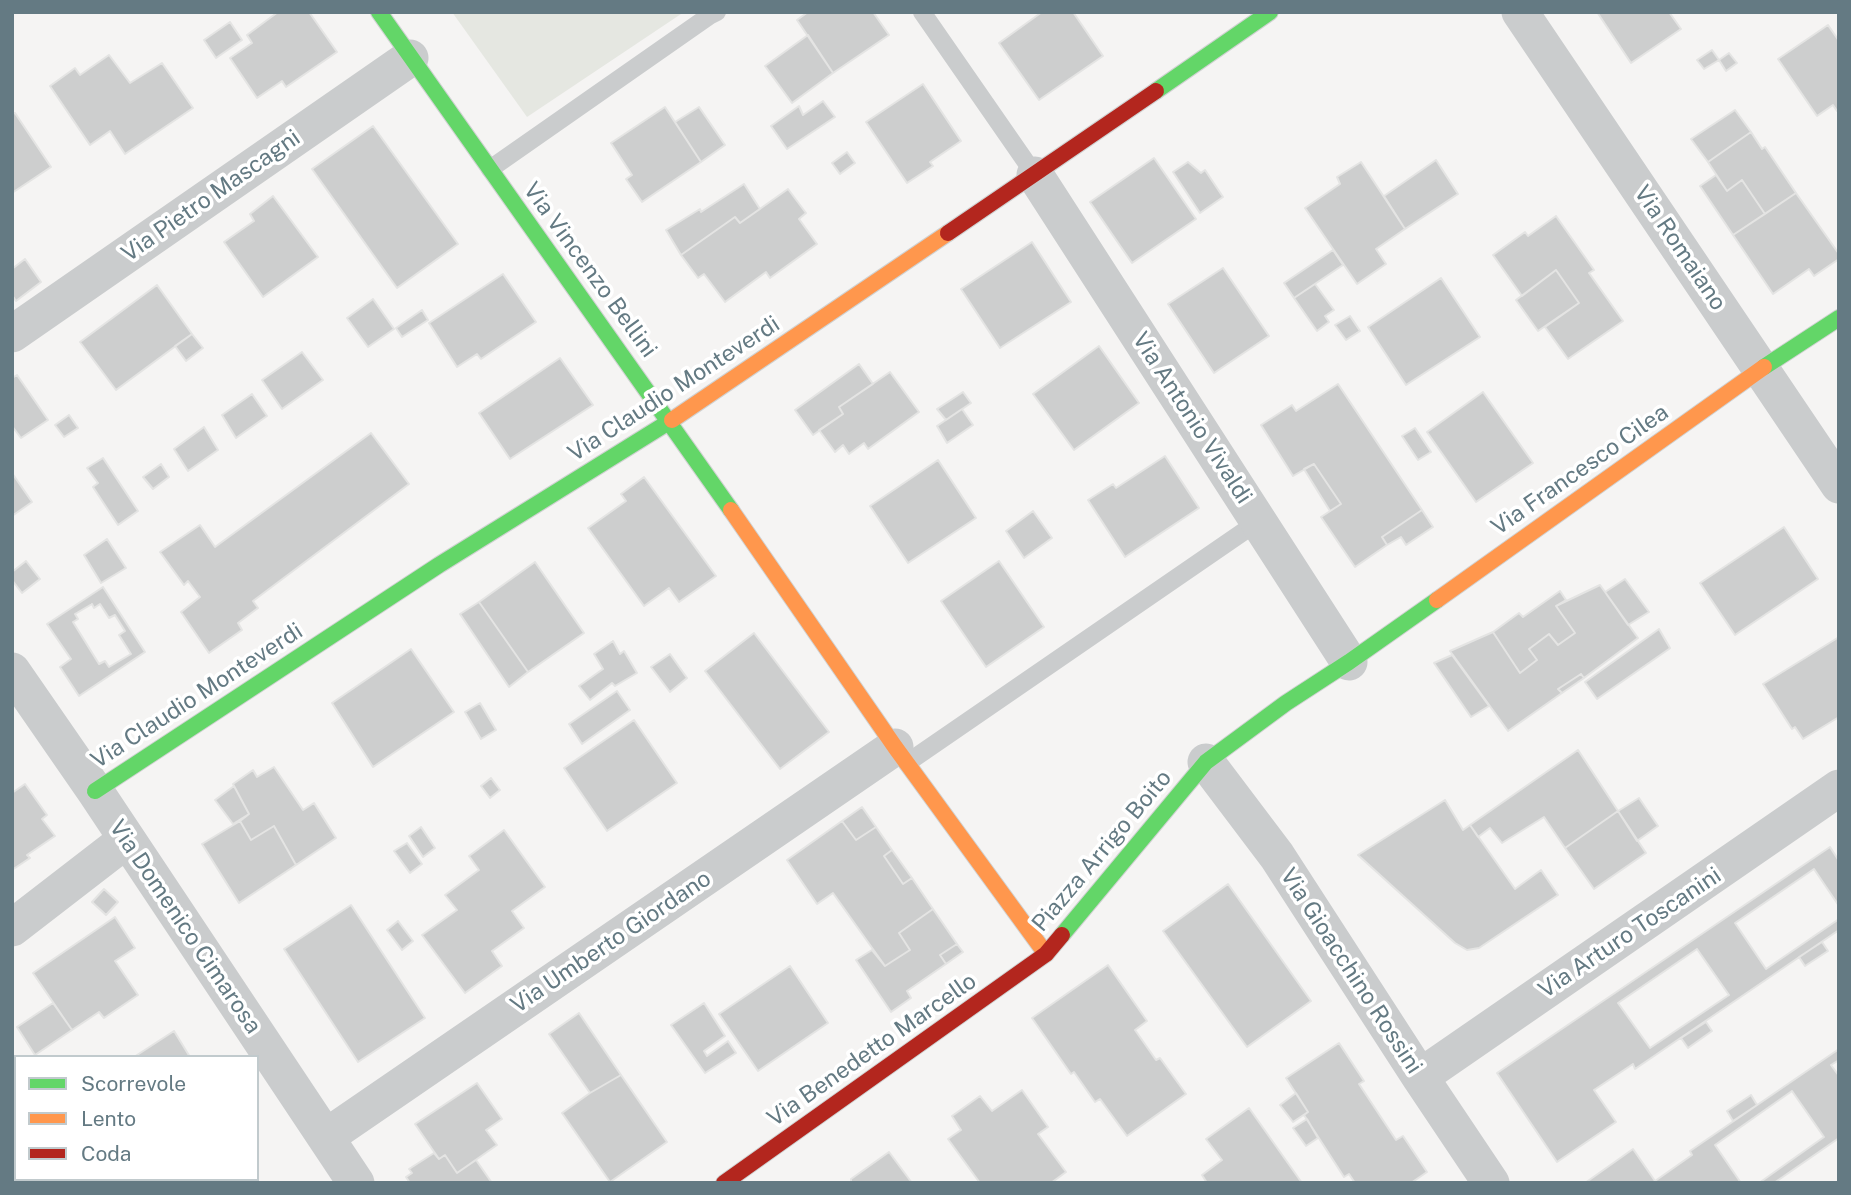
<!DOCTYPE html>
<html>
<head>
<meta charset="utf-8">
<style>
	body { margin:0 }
	#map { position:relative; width:1851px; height:1195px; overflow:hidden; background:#f5f4f3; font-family:"Public Sans",sans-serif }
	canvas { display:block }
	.frame { position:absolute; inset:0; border:14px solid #647a83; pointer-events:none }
	.legend { position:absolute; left:14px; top:1055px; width:245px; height:126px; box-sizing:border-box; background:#fff; border:2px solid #c1cacd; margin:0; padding:9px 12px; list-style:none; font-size:21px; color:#647a83 }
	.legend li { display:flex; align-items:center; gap:14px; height:35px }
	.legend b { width:35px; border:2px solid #c1cacd }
</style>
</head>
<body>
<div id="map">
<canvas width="1851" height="1195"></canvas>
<div class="frame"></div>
<ul class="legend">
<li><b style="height:9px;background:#63d668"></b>Scorrevole</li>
<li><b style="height:9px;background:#ff974d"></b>Lento</li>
<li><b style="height:9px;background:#b3261e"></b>Coda</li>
</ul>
</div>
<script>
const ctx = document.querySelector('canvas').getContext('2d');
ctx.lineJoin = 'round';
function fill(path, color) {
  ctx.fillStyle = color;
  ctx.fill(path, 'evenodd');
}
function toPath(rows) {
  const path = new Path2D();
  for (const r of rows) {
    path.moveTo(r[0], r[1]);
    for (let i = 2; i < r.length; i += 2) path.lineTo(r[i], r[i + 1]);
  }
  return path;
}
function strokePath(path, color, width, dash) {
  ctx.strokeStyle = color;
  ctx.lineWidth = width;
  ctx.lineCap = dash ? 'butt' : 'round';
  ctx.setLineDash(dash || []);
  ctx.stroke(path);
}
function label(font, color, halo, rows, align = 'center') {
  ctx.font = font + ' "Public Sans",sans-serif';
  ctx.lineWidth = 7;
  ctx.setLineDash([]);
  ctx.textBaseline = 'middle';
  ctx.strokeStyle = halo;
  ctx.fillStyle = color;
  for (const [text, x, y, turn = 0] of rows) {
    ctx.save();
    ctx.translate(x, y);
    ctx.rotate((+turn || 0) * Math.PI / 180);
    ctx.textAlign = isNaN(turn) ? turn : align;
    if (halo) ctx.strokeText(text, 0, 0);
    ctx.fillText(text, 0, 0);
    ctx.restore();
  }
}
const green = toPath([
	[452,12,684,12,527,117]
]);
const building = toPath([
	[278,12,309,12,337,52,286,87,282,81,257,98,230,58,252,43,247,35,278,12],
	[808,12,873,12,889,35,833,73,797,20,808,12],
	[1042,12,1073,12,1103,56,1039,100,999,43,1042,12],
	[1597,12,1669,12,1681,29,1631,63,1597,12],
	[230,22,242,40,216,58,204,40,230,22],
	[1828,25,1839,41,1839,110,1837,111,1833,105,1817,116,1778,59,1828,25],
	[808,35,833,73,792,103,765,66,808,35],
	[1712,50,1719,60,1704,69,1697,60,1712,50],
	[1729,53,1737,63,1726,71,1719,60,1729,53],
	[109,55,130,83,162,63,193,108,125,154,110,131,90,145,50,86,75,68,80,75,109,55],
	[923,84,961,141,930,162,933,166,907,183,866,122,923,84],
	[823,101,835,117,787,149,771,126,799,106,803,115,823,101],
	[665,107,701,162,642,202,626,179,632,175,611,143,665,107],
	[699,107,725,145,701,162,675,122,699,107],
	[1735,110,1751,132,1708,162,1691,139,1735,110],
	[15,113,51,167,12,193,12,114,15,113],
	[373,126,458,244,397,288,312,169,373,126],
	[1751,132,1762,149,1765,147,1796,193,1765,214,1742,180,1727,191,1708,162,1751,132],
	[847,152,855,163,840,174,832,163,847,152],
	[1154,158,1196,219,1132,263,1090,202,1154,158],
	[1436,160,1458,194,1405,229,1384,196,1436,160],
	[1188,162,1201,173,1205,170,1223,197,1200,213,1173,172,1188,162],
	[1361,162,1405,229,1376,249,1386,264,1357,284,1305,208,1340,184,1337,177,1361,162],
	[1716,175,1727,191,1742,180,1765,214,1733,235,1700,186,1716,175],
	[744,184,760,209,740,223,735,217,681,255,666,230,700,209,701,212,744,184],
	[788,189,806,213,799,219,817,244,770,278,766,272,725,302,704,274,698,278,681,255,735,217,740,223,788,189],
	[1796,193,1839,254,1839,259,1814,276,1809,269,1773,294,1733,235,1796,193],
	[273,196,318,257,263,297,224,242,254,221,250,214,273,196],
	[1556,216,1594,270,1589,273,1623,321,1568,359,1545,327,1579,303,1556,270,1522,296,1493,255,1525,232,1528,236,1556,216],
	[1032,242,1071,302,1000,348,961,289,1032,242],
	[1333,250,1343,265,1294,298,1284,283,1333,250],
	[25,259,41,282,16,301,12,295,12,269,25,259],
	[1223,268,1269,336,1214,373,1168,304,1223,268],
	[1556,270,1579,303,1538,331,1516,300,1556,270],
	[503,274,536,322,481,359,477,354,457,367,429,323,503,274],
	[1441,278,1480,337,1406,385,1368,327,1441,278],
	[1315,284,1334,310,1325,316,1329,322,1317,331,1294,298,1315,284],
	[157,285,192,334,116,390,80,342,157,285],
	[373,299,394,329,368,347,347,318,373,299],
	[422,310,428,320,402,337,396,328,422,310],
	[1350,316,1360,331,1346,340,1335,325,1350,316],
	[192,334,203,348,186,361,175,346,192,334],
	[1099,346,1139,403,1074,450,1033,394,1099,346],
	[302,352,323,380,282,409,262,380,302,352],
	[560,358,593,405,510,459,479,413,560,358],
	[859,364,873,384,839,407,843,414,813,435,795,410,859,364],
	[890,372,919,412,868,449,864,443,849,454,843,445,835,452,819,430,843,414,839,407,890,372],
	[17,375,48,420,21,438,12,426,12,378,17,375],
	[1338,384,1422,510,1382,537,1387,545,1355,567,1321,517,1341,504,1314,464,1293,476,1261,425,1292,405,1296,411,1338,384],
	[963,392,971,403,946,420,937,409,963,392],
	[1483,392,1533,463,1476,502,1427,432,1483,392],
	[252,394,267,416,236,438,222,415,252,394],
	[962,409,973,425,947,443,937,426,962,409],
	[69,415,78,428,64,437,55,425,69,415],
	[204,427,218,450,188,471,174,449,204,427],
	[1415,428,1431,452,1418,460,1402,436,1415,428],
	[371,433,409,484,253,601,258,608,238,623,242,630,209,653,181,612,200,597,188,581,184,585,160,552,200,525,215,547,371,433],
	[1165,456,1199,508,1125,557,1088,500,1113,484,1116,488,1165,456],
	[103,458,138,511,118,525,93,487,98,483,87,468,103,458],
	[938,460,976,518,908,563,870,506,938,460],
	[161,464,169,477,153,489,143,477,161,464],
	[1314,464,1341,504,1330,511,1304,469,1314,464],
	[12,473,32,502,12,516,12,473],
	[644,477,716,576,679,602,669,588,644,606,588,528,626,501,621,494,644,477],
	[1422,510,1433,527,1406,545,1401,537,1387,545,1382,537,1422,510],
	[1033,511,1052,538,1024,558,1006,531,1033,511],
	[1784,527,1818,579,1735,635,1700,583,1784,527],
	[107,539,126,568,101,583,84,555,107,539],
	[26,561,40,579,22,593,12,580,12,572,26,561],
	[999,561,1044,627,986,667,941,601,999,561],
	[535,562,584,633,528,672,479,602,535,562],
	[1625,579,1649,612,1628,625,1605,592,1625,579],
	[1600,585,1638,638,1584,678,1581,674,1558,689,1562,693,1508,731,1450,651,1493,632,1520,673,1537,660,1529,649,1549,634,1558,645,1575,633,1556,606,1600,585],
	[103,587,145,652,79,696,60,667,71,659,47,624,103,587],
	[92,604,94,608,100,604,109,618,115,615,125,631,119,635,131,654,109,667,105,661,99,664,73,622,78,619,75,614,92,604],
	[1560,591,1566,600,1556,606,1575,633,1558,645,1549,634,1529,649,1537,660,1520,673,1493,632,1519,613,1523,617,1560,591],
	[479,602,528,672,509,687,460,614,479,602],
	[1659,629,1670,648,1669,649,1597,699,1585,682,1659,629],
	[754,633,829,732,780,769,705,671,754,633],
	[1839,637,1839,717,1803,739,1795,727,1792,729,1763,684,1839,637],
	[613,641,620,654,624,651,637,673,615,686,612,683,590,700,579,686,603,669,594,654,613,641],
	[411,649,454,712,373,767,332,703,411,649],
	[670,654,687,678,670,692,651,667,670,654],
	[1452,655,1489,706,1471,717,1434,663,1452,655],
	[1581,674,1584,678,1562,693,1558,689,1581,674],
	[617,691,630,710,582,744,569,724,617,691],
	[480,703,496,730,481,739,465,712,480,703],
	[634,720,677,783,607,831,564,768,634,720],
	[1578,750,1618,811,1565,848,1544,817,1502,843,1490,828,1478,837,1470,825,1578,750],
	[274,767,303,810,314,803,336,838,296,865,274,826,251,840,240,821,249,814,233,784,253,770,257,777,274,767],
	[491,778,500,790,490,798,481,786,491,778],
	[25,784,47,815,42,819,55,836,27,855,30,858,12,870,12,793,25,784],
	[234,786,249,814,233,824,215,800,234,786],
	[1639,798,1658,826,1637,841,1618,811,1639,798],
	[1445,800,1463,830,1470,825,1515,889,1541,870,1558,895,1479,948,1467,950,1455,943,1358,855,1445,800],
	[862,807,876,827,856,840,842,821,862,807],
	[1618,811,1646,853,1594,889,1565,848,1618,811],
	[240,821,251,840,274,826,296,865,239,903,202,844,240,821],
	[842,821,856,840,876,827,892,850,884,856,903,884,912,878,933,909,899,933,910,950,885,966,833,893,817,904,787,860,842,821],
	[421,827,435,848,423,857,409,836,421,827],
	[504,830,545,887,512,911,524,928,492,951,502,966,465,993,422,935,457,910,445,895,479,870,469,856,504,830],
	[407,843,422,864,410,873,394,851,407,843],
	[1830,847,1839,861,1839,906,1814,869,1735,923,1766,969,1839,919,1839,930,1635,1069,1633,1064,1594,1090,1616,1122,1557,1162,1497,1073,1830,847],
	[1697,949,1729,995,1650,1048,1618,1003,1697,949],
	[892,850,912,878,903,884,884,856,892,850],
	[1228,884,1311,1001,1247,1047,1163,931,1228,884],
	[104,889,118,902,106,915,92,902,104,889],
	[351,905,425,1018,358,1062,284,949,351,905],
	[933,909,957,944,940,955,946,964,907,991,911,998,891,1012,856,960,872,950,885,966,910,950,899,933,933,909],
	[115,917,135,948,115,961,138,995,104,1018,99,1012,72,1030,33,973,115,917],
	[398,921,413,941,402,950,387,930,398,921],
	[1822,942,1828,951,1805,966,1799,957,1822,942],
	[957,944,963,952,946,964,940,955,957,944],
	[1108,965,1147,1021,1135,1030,1156,1060,1160,1058,1186,1094,1127,1136,1100,1099,1095,1102,1074,1072,1071,1074,1032,1018,1108,965],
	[790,966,828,1023,758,1071,719,1014,790,966],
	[53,1003,72,1030,35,1055,17,1027,53,1003],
	[704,1003,725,1036,704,1051,707,1056,728,1041,736,1053,705,1073,671,1025,704,1003],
	[579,1013,621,1075,590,1093,549,1034,579,1013],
	[1706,1022,1712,1031,1688,1048,1681,1038,1706,1022],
	[174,1031,190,1057,134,1057,174,1031],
	[1339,1043,1364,1081,1359,1084,1396,1140,1403,1136,1427,1172,1411,1183,1355,1183,1349,1174,1344,1177,1304,1115,1308,1112,1286,1078,1339,1043],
	[1839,1049,1839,1060,1831,1065,1839,1076,1839,1138,1774,1183,1759,1183,1824,1137,1792,1091,1715,1145,1741,1183,1585,1183,1633,1149,1655,1181,1692,1155,1690,1151,1839,1049],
	[621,1075,667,1142,610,1182,562,1113,590,1093,621,1075],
	[477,1083,502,1119,486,1130,497,1145,457,1173,445,1155,439,1159,415,1124,477,1083],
	[1022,1090,1048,1127,1038,1134,1066,1172,1051,1183,980,1183,948,1139,961,1130,952,1116,980,1096,992,1111,1022,1090],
	[1296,1093,1308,1112,1293,1122,1280,1105,1296,1093],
	[1751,1095,1757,1105,1733,1121,1727,1111,1751,1095],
	[1249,1108,1302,1183,1207,1183,1202,1175,1222,1160,1206,1139,1249,1108],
	[1307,1119,1318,1138,1306,1146,1293,1128,1307,1119],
	[889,1152,912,1183,851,1183,851,1179,889,1152],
	[434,1153,439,1159,445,1155,457,1173,476,1160,492,1183,410,1183,406,1177,412,1173,409,1169,434,1153]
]);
const lane = toPath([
	[922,12,1035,175],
	[490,169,709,16,717,12],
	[907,763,1259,521]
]);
const street = toPath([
	[1520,12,1839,485],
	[1035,175,1349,662],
	[12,334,410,58],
	[12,671,95,791,356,1183],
	[1206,762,1277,856,1420,1077,1491,1183],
	[12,928,126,840],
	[1420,1077,1839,788],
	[326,1137,895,747]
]);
const fast = toPath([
	[379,12,731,510],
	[1156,91,1270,12],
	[1764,367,1839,318],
	[95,791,439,565,672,420],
	[1062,935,1206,762,1286,703,1349,662,1437,600]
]);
const slow = toPath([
	[672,420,948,233],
	[731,510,895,747,1046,954],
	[1437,600,1764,367]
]);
const jam = toPath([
	[948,233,1156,91],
	[724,1183,1046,954,1062,935]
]);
const streetNames = [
	["Via Pietro Mascagni",211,196,-35],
	["Via Romaiano",1680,248,56],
	["Via Vincenzo Bellini",590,270,54],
	["Via Claudio Monteverdi",674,389,-33],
	["Via Antonio Vivaldi",1192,418,57],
	["Via Francesco Cilea",1580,470,-35],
	["Via Claudio Monteverdi",197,696,-33],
	["Piazza Arrigo Boito",1102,851,-50],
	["Via Domenico Cimarosa",185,927,56],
	["Via Arturo Toscanini",1630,933,-34],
	["Via Umberto Giordano",611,942,-34],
	["Via Gioacchino Rossini",1351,971,57],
	["Via Benedetto Marcello",872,1050,-35]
];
fill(green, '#e5e7e1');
fill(building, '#cdcece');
strokePath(building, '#e4e4e3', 2);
strokePath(fast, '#d0d2d2', 18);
strokePath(slow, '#d0d2d2', 18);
strokePath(jam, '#d0d2d2', 18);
strokePath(lane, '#cacccd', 18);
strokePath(street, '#cacccd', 37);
strokePath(fast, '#63d668', 16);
strokePath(slow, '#ff974d', 16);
strokePath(jam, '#b3261e', 16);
label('23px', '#647a83', '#fff', streetNames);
</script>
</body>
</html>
